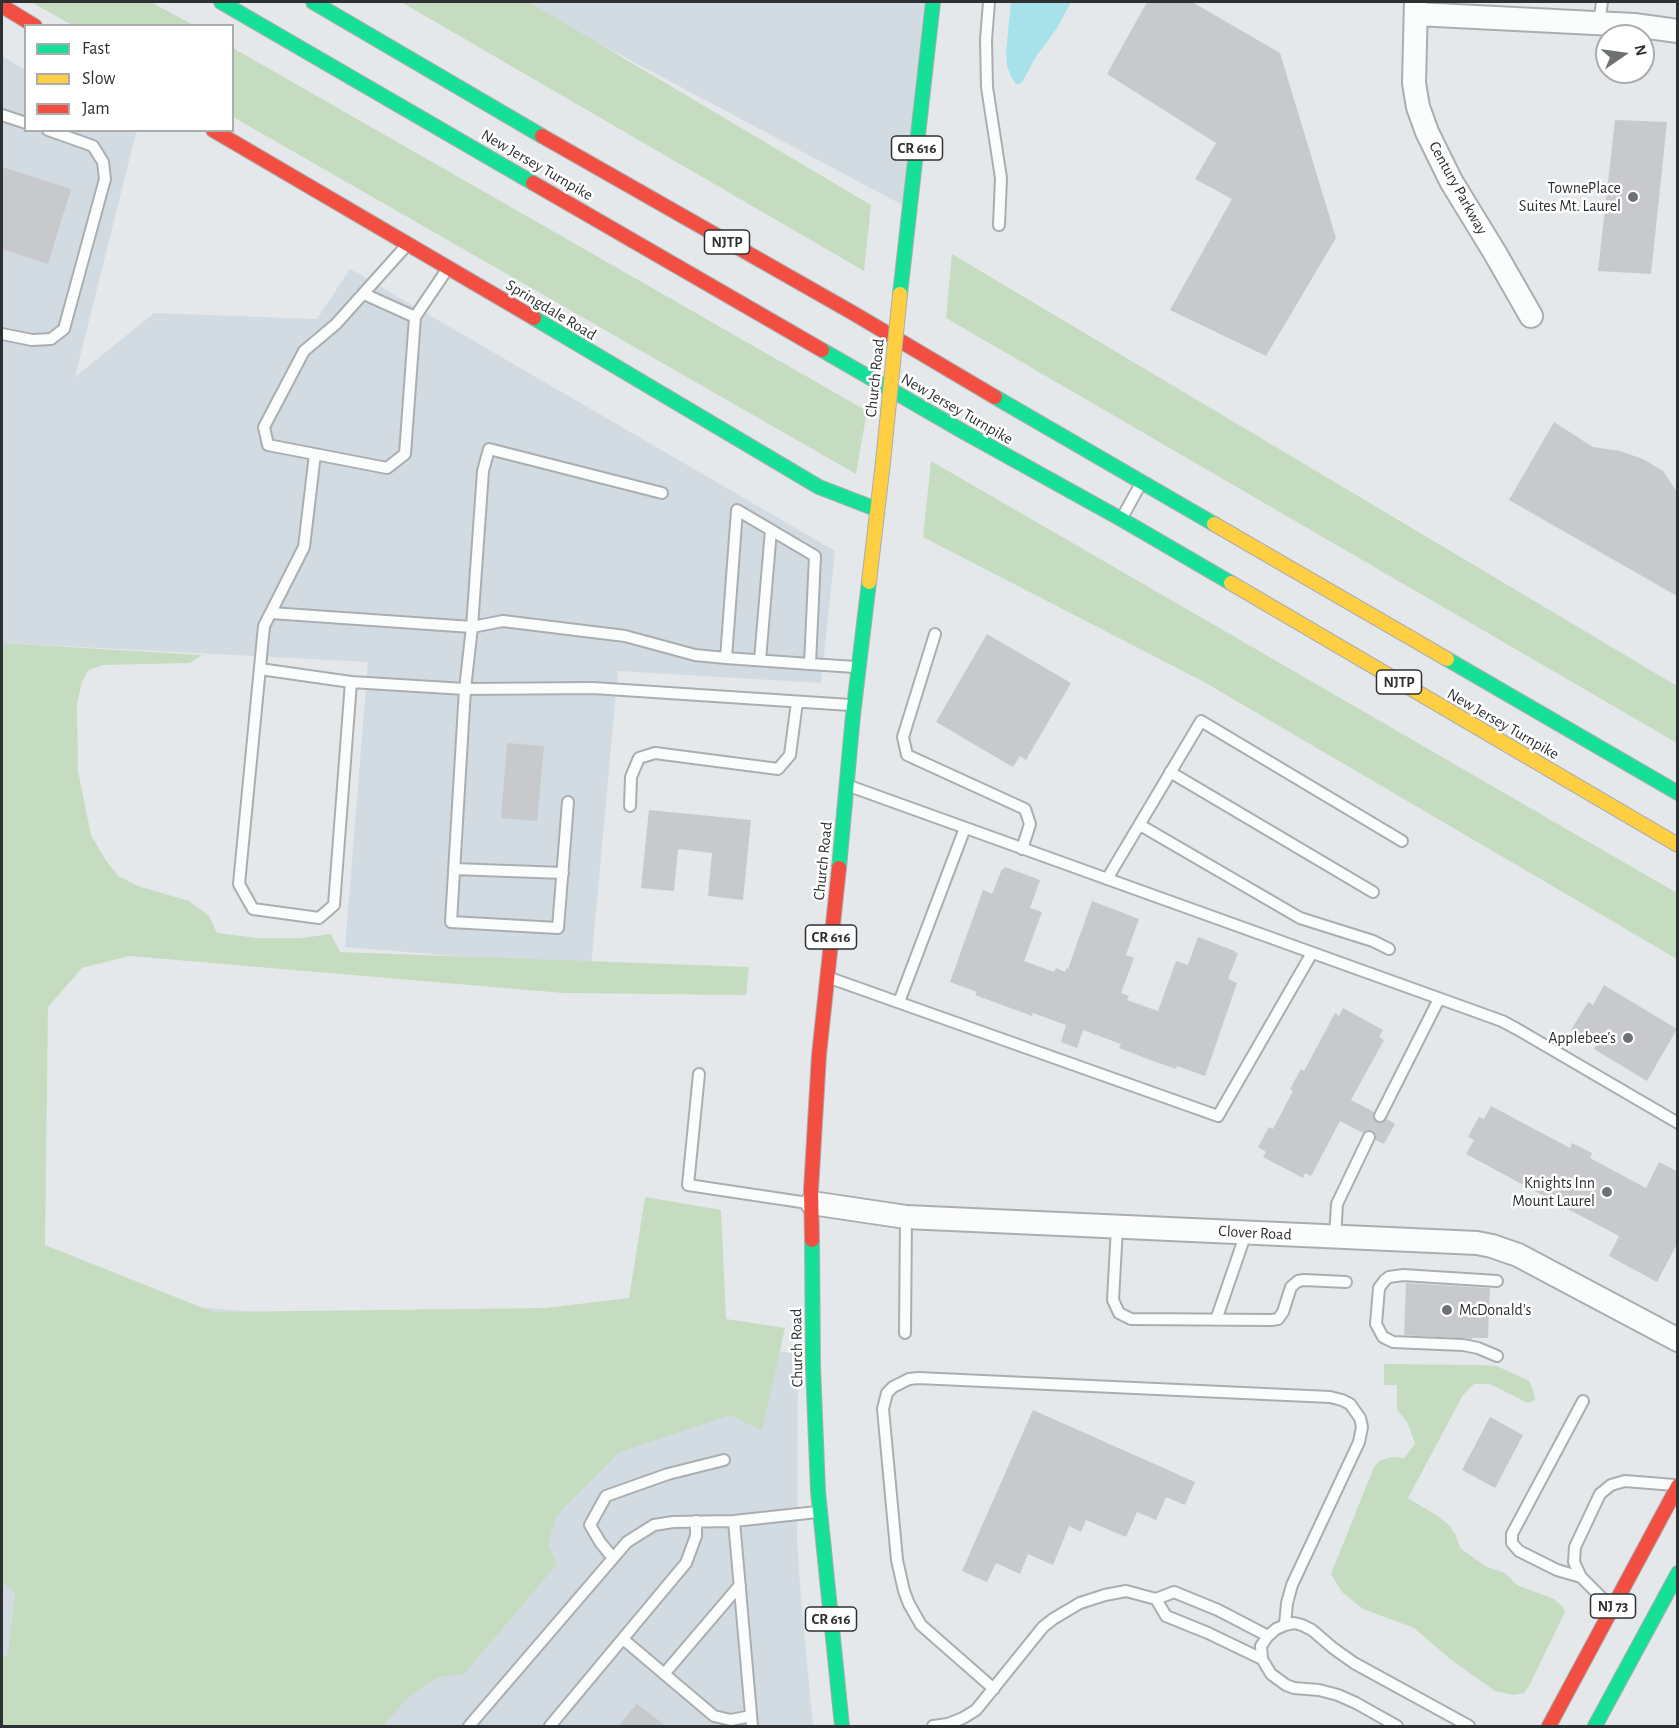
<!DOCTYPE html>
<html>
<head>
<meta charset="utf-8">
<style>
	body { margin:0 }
	#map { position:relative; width:1679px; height:1728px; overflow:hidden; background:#e4e8eb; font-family:"Alegreya Sans",sans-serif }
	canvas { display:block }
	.frame { position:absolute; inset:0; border:3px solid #2e3133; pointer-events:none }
	.legend { position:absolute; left:24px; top:24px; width:210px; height:108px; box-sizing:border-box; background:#fff; border:2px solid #abadad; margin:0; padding:8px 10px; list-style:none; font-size:18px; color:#2e3133 }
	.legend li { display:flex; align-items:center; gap:12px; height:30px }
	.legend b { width:30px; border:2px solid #abadad }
	.north { position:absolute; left:1595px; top:24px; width:60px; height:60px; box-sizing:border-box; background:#fff; border:2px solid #abadad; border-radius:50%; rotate:77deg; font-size:16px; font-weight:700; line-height:24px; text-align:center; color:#2e3133 }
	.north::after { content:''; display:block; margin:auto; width:21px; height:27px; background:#6e7173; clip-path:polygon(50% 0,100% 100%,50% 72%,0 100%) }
</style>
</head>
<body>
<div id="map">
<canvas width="1679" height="1728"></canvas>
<div class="frame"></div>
<ul class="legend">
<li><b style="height:8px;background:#16e098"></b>Fast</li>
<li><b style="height:8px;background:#ffcf43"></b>Slow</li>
<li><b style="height:8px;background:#f24e42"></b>Jam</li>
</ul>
<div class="north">N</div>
</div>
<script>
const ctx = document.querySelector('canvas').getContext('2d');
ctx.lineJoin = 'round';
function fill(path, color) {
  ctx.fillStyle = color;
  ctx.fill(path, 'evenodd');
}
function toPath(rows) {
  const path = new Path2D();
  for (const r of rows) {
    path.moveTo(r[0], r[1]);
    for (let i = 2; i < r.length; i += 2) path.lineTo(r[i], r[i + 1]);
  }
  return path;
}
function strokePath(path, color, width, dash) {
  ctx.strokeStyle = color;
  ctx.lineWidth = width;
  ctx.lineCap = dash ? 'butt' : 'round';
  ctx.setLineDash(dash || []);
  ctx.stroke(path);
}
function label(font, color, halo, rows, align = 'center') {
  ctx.font = font + ' "Alegreya Sans",sans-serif';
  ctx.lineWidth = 5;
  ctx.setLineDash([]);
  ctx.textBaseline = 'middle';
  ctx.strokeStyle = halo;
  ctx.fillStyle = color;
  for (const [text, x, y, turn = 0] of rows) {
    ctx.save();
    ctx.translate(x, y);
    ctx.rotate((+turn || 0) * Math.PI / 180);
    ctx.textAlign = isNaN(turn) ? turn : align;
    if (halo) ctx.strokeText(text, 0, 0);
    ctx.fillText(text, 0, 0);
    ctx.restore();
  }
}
const built = toPath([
	[521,2,933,2,910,209],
	[2,56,25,70,26,130,132,130,136,133,75,377,154,313,317,319,350,269,835,551,821,683,618,671,591,967,345,947,368,662,2,643],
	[2,1133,49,1296,798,1353,797,1539,801,1599,813,1726,2,1726]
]);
const green = toPath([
	[31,2,151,2,193,25,72,25],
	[401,2,529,2,871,205,864,271],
	[233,48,867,411,856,474,233,117],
	[952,254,1677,686,1677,743,946,318],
	[931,461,1677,893,1677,959,1204,682,923,537],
	[2,643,202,655,190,663,103,665,88,670,82,682,77,704,78,771,91,835,105,859,118,876,138,886,189,901,209,916,217,933,258,938,302,938,331,934,340,952,749,967,746,995,563,993,130,956,82,968,48,1007,45,1245,213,1312,545,1308,629,1298,645,1197,721,1210,726,1319,785,1328,762,1431,730,1415,620,1452,557,1515,548,1543,557,1564,464,1674,438,1677,407,1699,386,1722,385,1726,2,1726,2,1657,8,1655,15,1592,2,1582],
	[1384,1364,1474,1365,1497,1366,1529,1381,1534,1392,1535,1400,1528,1403,1490,1384,1474,1384,1463,1395,1408,1498,1436,1515,1448,1524,1456,1535,1460,1548,1474,1558,1487,1567,1505,1573,1517,1585,1554,1599,1563,1607,1565,1612,1530,1684,1524,1693,1514,1695,1495,1691,1450,1659,1414,1628,1363,1609,1342,1592,1331,1574,1374,1467,1379,1461,1392,1457,1404,1458,1415,1444,1408,1424,1397,1409,1397,1385,1384,1385]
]);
const water = toPath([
	[1011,2,1071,2,1057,28,1035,58,1023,81,1019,84,1016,84,1011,76,1007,66,1006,53]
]);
const building = toPath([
	[1147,2,1192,2,1280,53,1336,238,1266,356,1170,310,1232,199,1195,179,1216,143,1107,74],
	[1615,120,1667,122,1651,274,1598,271],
	[2,167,71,189,48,264,2,249],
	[1554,422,1593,447,1620,451,1643,459,1663,471,1677,492,1677,596,1509,500],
	[987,634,1071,683,1026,760,1020,756,1013,767,936,722],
	[507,743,544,746,537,821,501,818],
	[649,810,751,820,743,900,708,896,712,853,678,849,674,891,641,888],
	[1005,867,1040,880,1030,908,1042,912,1024,961,1054,972,1056,968,1065,972,1066,968,1068,969,1092,901,1139,919,1126,955,1134,958,1121,993,1129,996,1127,1000,1158,1011,1176,961,1188,965,1198,937,1235,951,1234,952,1238,953,1228,979,1237,983,1205,1076,1177,1066,1176,1069,1153,1061,1119,1048,1121,1044,1083,1030,1077,1048,1061,1042,1066,1025,1033,1013,1032,1016,975,995,977,992,950,982,983,890,992,894,1002,869,1004,869],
	[1604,985,1677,1029,1647,1081,1594,1049,1596,1045,1571,1030,1588,1002,1593,1005],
	[1343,1008,1383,1030,1379,1037,1384,1040,1351,1100,1374,1112,1373,1117,1376,1122,1381,1123,1387,1119,1395,1124,1384,1144,1376,1140,1376,1136,1373,1131,1368,1130,1363,1133,1340,1121,1311,1176,1305,1173,1303,1178,1263,1157,1266,1152,1258,1147,1269,1127,1273,1129,1293,1091,1290,1089,1301,1069,1304,1071,1335,1013,1339,1016],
	[1491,1106,1570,1148,1572,1143,1592,1153,1590,1158,1646,1188,1659,1162,1677,1171,1677,1244,1657,1282,1609,1256,1619,1236,1564,1207,1563,1210,1542,1199,1544,1196,1466,1154,1474,1140,1468,1137,1479,1117,1484,1119],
	[1406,1283,1490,1288,1488,1338,1472,1338,1472,1339,1404,1335],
	[1033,1410,1195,1482,1185,1505,1166,1497,1156,1520,1137,1512,1126,1537,1086,1520,1081,1532,1069,1526,1053,1565,1028,1554,1020,1574,996,1563,987,1582,962,1571],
	[1490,1417,1523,1435,1495,1488,1462,1470],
	[637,1704,666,1726,618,1726]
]);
const lane = toPath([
	[989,2,986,40,987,87,1001,178,999,225],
	[1599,23,1602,2],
	[2,115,26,123],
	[406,246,336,324,304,351,264,427,268,445,387,468,405,454,415,317,446,271],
	[364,294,415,317],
	[2,334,32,340,51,339,64,329,105,179,103,162,93,146,48,130],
	[315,454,304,547,264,626,239,884,253,909,319,918,334,905,351,682,465,689,472,627,503,621,625,636,695,655,726,658],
	[1123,516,1140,485],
	[271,613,472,627,483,471,489,449,662,493],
	[935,634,903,737,907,755,1025,809,1030,824,1022,849],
	[760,660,771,530],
	[810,664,815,556,737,510,726,658,810,664,855,667],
	[260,669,351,682],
	[1170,772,1373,892],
	[852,787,1502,1021,1517,1029,1678,1123],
	[568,802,558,928,451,922,465,689,593,688,850,705],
	[630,806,631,777,639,758,655,753,778,769,790,755,797,702],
	[1140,825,1300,918,1373,941,1389,949],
	[454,869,563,873],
	[1107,879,1201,721,1402,841],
	[830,978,1218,1116,1312,953],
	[899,1002,965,828],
	[699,1074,688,1185,808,1203],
	[1380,1116,1439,999],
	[1117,1227,1113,1300,1119,1313,1131,1319,1271,1320,1278,1319,1283,1312,1291,1287,1298,1281,1304,1280,1346,1282],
	[1335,1237,1337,1204,1369,1137],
	[1216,1320,1246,1233],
	[905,1333,906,1217],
	[1497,1356,1478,1348,1463,1345,1393,1342,1383,1337,1376,1324,1379,1288,1385,1280,1389,1277,1403,1275,1497,1281],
	[613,1558,600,1542,590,1525,606,1496,668,1474,724,1460],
	[1581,1577,1557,1570,1519,1551,1512,1543,1512,1534,1583,1401],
	[1156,1599,1166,1616,1208,1633,1262,1659],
	[1610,1606,1581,1577,1574,1562,1575,1547,1600,1494,1611,1485,1625,1481,1674,1485],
	[623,1639,714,1716,731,1720,751,1716],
	[664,1674,740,1585],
	[994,1689,921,1625,909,1604,904,1591,897,1560,883,1409,887,1393,893,1387,909,1379,918,1378,1330,1397,1342,1400,1350,1404,1360,1418,1362,1427,1359,1442,1292,1585,1287,1603,1285,1625],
	[469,1726,627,1542,654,1525,673,1522,734,1521],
	[550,1726,686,1563,696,1536,696,1521],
	[752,1726,734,1521,817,1512],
	[933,1726,948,1724,963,1718,976,1710,1043,1627,1053,1619,1080,1603,1105,1595,1126,1591,1156,1599,1174,1592,1218,1610,1268,1636],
	[1397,1726,1356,1703,1338,1695,1319,1690,1294,1688,1286,1685,1271,1674,1262,1659,1261,1646,1268,1636,1276,1629,1285,1625,1294,1623,1302,1625,1312,1630,1333,1648,1354,1663,1469,1726]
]);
const street = toPath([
	[1416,2,1414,83,1418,107,1427,132,1451,181,1495,253,1531,316],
	[1416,14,1634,25,1678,31],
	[812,1203,906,1217,1477,1243,1492,1246,1518,1255,1678,1340]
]);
const fast = toPath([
	[221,2,533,183],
	[313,2,542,136],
	[900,294,933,2],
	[534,318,819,487,876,509],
	[822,350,964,432,1121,519,1231,583],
	[995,397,1214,524],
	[1447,659,1678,793],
	[839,868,853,715,869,582],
	[812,1240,813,1367,818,1491,842,1726],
	[1595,1726,1678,1573]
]);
const slow = toPath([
	[1214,524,1447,659],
	[869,582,883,462],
	[1231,583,1678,845]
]);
const jam = toPath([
	[2,6,35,26],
	[213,130,534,318],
	[542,136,853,313,995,397],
	[533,183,822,350],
	[812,1240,811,1190,819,1055,839,868],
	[1549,1726,1678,1486]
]);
const slowBridge = toPath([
	[883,462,900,294]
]);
const markers = [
	[1633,197,6,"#6e7173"],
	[1628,1038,6,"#6e7173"],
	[1607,1192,6,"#6e7173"],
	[1447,1310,6,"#6e7173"]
];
const shields = [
	[917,148,51],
	[727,242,45],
	[1399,682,45],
	[831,937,51],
	[1613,1606,45],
	[831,1619,51]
];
const shieldNames = [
	["CR 616",917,148],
	["NJTP",727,242],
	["NJTP",1399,682],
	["CR 616",831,937],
	["NJ 73",1613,1606],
	["CR 616",831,1619]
];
const streetNames = [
	["New Jersey Turnpike",537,165,30],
	["Century Parkway",1458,188,61],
	["Springdale Road",551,310,31],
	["Church Road",875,378,-84],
	["New Jersey Turnpike",957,409,30],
	["New Jersey Turnpike",1503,724,30],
	["Church Road",823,861,-84],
	["Clover Road",1255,1233,3],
	["Church Road",797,1348,-91]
];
const poiNames = [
	["TownePlace",1621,188],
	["Suites Mt. Laurel",1621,206],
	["Applebee's",1616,1038],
	["Knights Inn",1595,1183],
	["Mount Laurel",1595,1201],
	["McDonald's",1459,1310,"left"]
];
fill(built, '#d2dbe2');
fill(green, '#c6dcc1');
fill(water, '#a7e1ea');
fill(building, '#c7c9cc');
strokePath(lane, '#abaeb0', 14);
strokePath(street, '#abaeb0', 26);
strokePath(fast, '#abaeb0', 16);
strokePath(slow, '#abaeb0', 16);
strokePath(jam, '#abaeb0', 16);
strokePath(lane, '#fbfcfc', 10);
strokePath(street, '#fbfcfc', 22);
strokePath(fast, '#16e098', 14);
strokePath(slow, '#ffcf43', 14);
strokePath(jam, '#f24e42', 14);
strokePath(slowBridge, '#abaeb0', 16, []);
strokePath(slowBridge, '#ffcf43', 14);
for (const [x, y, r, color] of markers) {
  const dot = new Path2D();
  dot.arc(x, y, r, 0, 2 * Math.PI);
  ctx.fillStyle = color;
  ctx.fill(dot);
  strokePath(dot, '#fff', 2);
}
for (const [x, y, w] of shields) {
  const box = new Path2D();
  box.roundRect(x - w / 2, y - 12, w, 24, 4.5);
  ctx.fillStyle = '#fff';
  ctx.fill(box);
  strokePath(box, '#2e3133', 1.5);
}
label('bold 15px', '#2e3133', null, shieldNames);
label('16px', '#2e3133', '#fff', streetNames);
label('16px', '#2e3133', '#fff', poiNames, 'right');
</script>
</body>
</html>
